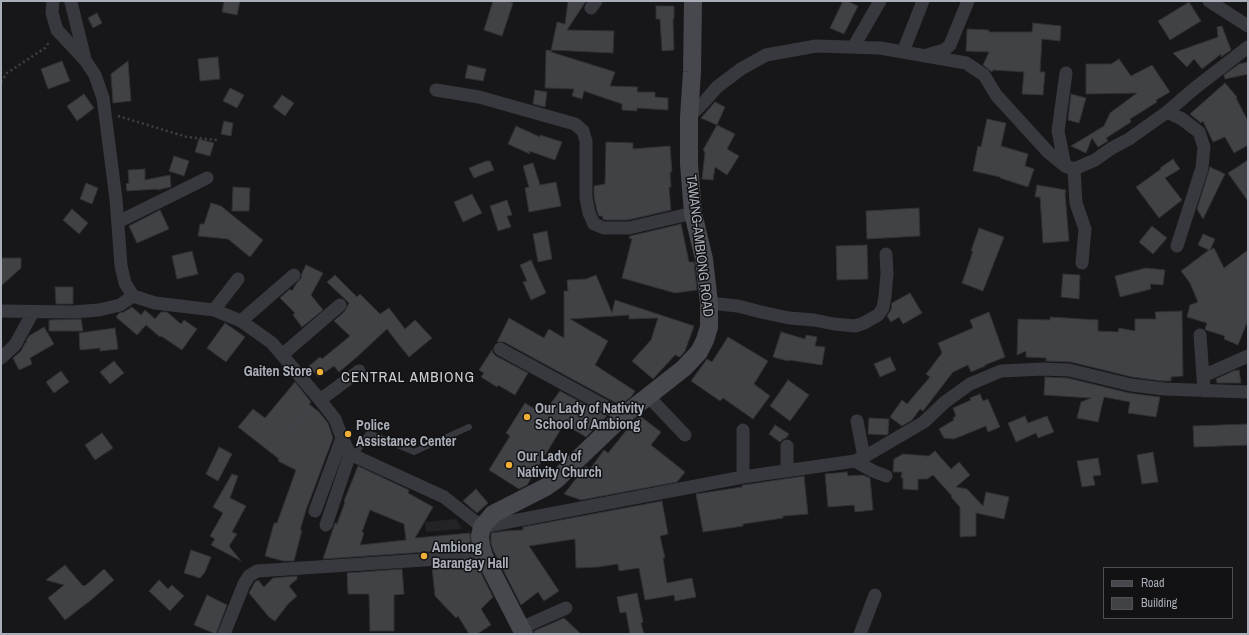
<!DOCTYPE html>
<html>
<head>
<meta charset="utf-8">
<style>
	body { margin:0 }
	#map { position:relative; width:1249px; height:635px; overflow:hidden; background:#171719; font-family:"Archivo Narrow",sans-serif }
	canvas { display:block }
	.frame { position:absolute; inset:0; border:2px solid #a9aeb8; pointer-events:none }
	.legend { position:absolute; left:1103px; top:567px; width:130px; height:52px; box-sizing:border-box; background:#121214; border:1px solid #4e5056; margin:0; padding:5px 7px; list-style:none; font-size:12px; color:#a9aeb8 }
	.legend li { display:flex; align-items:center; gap:8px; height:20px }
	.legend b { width:20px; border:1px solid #4e5056 }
</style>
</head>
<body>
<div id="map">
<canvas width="1249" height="635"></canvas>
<div class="frame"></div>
<ul class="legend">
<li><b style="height:5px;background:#46484e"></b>Road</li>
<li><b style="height:11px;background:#414246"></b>Building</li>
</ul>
</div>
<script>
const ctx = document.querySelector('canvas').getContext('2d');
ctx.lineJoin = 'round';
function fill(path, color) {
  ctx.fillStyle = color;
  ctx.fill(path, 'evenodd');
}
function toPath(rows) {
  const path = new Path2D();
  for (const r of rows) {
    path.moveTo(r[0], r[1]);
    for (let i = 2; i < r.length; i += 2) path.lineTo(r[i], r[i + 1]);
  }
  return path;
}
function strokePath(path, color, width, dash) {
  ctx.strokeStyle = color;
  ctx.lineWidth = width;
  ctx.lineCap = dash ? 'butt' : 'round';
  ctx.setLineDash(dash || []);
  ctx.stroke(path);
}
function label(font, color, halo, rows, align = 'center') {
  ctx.font = font + ' "Archivo Narrow",sans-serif';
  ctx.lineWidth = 3;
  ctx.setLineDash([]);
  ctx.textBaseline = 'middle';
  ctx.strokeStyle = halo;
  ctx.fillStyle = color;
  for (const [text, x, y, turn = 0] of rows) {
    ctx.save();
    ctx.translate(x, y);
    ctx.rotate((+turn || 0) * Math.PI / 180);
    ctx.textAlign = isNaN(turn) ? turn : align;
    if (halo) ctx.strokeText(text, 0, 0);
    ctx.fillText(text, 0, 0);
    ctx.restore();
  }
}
const built = toPath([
	[456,519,462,529,426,532,425,522]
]);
const building = toPath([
	[224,1,240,1,237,15,222,12,224,1],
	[493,1,507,1,513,3,502,36,484,30,493,1],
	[568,1,586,1,567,30,614,31,613,53,552,50,551,52,615,72,610,86,638,87,637,92,655,92,655,97,668,98,668,110,637,108,637,111,622,110,622,104,584,91,582,99,572,96,574,89,545,88,546,50,551,51,557,22,565,24,568,1],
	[843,1,847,1,858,6,844,34,830,28,843,1],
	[1189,2,1201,21,1170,40,1158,21,1189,2],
	[656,6,674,6,674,19,673,19,674,50,662,51,660,19,656,19,656,6],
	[97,13,102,23,93,28,88,18,97,13],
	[1033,23,1061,26,1060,41,1042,39,1040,72,1045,72,1043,95,1022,94,1024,72,993,70,992,72,983,65,989,52,966,51,967,29,989,30,989,32,1032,32,1033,23],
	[1222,26,1231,50,1221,57,1221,54,1202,69,1194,59,1187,67,1173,53,1218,37,1217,27,1222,26],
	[218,57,220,79,200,81,198,59,218,57],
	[1119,59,1131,76,1152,65,1170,92,1156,100,1157,102,1130,119,1131,122,1106,138,1108,141,1098,147,1092,138,1086,153,1071,146,1104,126,1110,113,1137,93,1086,94,1086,64,1111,64,1119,59],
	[62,61,70,81,48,89,41,69,62,61],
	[128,61,131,101,113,103,111,74,128,61],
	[1248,62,1248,74,1225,79,1224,75,1239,64,1248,62],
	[468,65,486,69,483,81,465,78,468,65],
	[1225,83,1237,97,1236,98,1248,121,1248,145,1234,153,1225,137,1213,142,1203,121,1201,123,1190,114,1225,83],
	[230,88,244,95,237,108,223,101,230,88],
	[535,90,547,92,545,107,533,104,535,90],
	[84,94,94,108,77,121,67,106,84,94],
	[1071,94,1086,98,1079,123,1068,120,1071,94],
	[282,95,294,103,285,116,273,107,282,95],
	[715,102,725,107,717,125,701,118,715,102],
	[987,119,1006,123,1001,146,1028,154,1025,166,1034,169,1028,187,1000,178,1000,177,973,171,978,146,981,147,987,119],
	[224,121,233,123,231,136,221,134,224,121],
	[717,125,735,134,727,149,739,156,727,175,715,167,713,180,702,179,705,152,703,150,717,125],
	[516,126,540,137,540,135,562,142,555,160,529,151,530,154,508,144,516,126],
	[199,139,214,143,210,156,195,152,199,139],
	[606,142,633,143,633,149,670,146,672,172,670,172,671,187,669,187,671,210,628,220,606,220,603,219,602,216,599,216,597,211,594,197,594,186,605,184,606,142],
	[174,156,189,161,184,176,169,171,174,156],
	[1173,159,1180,169,1165,178,1182,200,1159,218,1136,187,1161,169,1160,168,1173,159],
	[1248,160,1248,201,1228,173,1248,160],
	[486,161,490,161,494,170,474,178,469,168,486,161],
	[533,163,540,185,556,182,561,206,529,212,525,188,529,187,523,166,533,163],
	[1210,167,1225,174,1203,219,1197,209,1210,167],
	[145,169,145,180,170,175,171,187,157,190,157,189,127,191,126,184,129,183,128,170,145,169],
	[86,183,98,188,92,204,80,199,86,183],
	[1037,185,1066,190,1065,194,1069,241,1043,243,1040,197,1035,197,1037,185],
	[233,187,250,188,249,211,232,211,233,187],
	[472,194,482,213,463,222,454,202,472,194],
	[507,200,512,215,507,216,511,227,498,231,490,206,507,200],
	[211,203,221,206,263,240,250,257,228,239,198,236,200,224,204,224,211,203],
	[919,208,920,236,867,239,866,211,919,208],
	[72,209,88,223,79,234,63,220,72,209],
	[160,210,169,229,137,243,129,226,160,210],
	[681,224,689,262,694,262,697,290,675,293,622,278,632,239,629,238,630,236,681,224],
	[1152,226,1167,238,1153,254,1139,242,1152,226],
	[979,228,1004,237,983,291,962,283,973,251,971,251,979,228],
	[547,231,552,259,538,262,533,234,547,231],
	[1203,234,1215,239,1210,250,1214,248,1224,268,1248,250,1248,320,1238,345,1224,339,1225,336,1206,330,1205,329,1207,323,1187,317,1190,305,1198,302,1190,283,1181,271,1209,250,1198,245,1203,234],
	[867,245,868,279,837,280,836,246,867,245],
	[192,251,198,274,177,279,172,256,192,251],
	[1,258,21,258,21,268,1,286,1,258],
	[531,260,546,293,531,300,523,282,527,281,520,265,531,260],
	[306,265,323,273,311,295,323,310,302,327,293,315,295,313,280,298,290,289,292,291,296,284,301,278,302,273,306,265],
	[1146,268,1165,270,1163,285,1150,284,1151,289,1120,297,1115,276,1146,268],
	[1063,274,1080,275,1079,299,1061,297,1063,274],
	[335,275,357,297,360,294,380,314,389,308,405,329,415,320,432,338,409,357,400,346,387,329,358,356,339,372,334,366,318,377,309,366,320,357,322,359,350,336,334,321,345,311,349,303,327,282,335,275],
	[596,275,612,313,615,300,694,326,685,351,680,357,675,355,653,379,632,361,651,340,658,318,629,319,629,315,570,319,608,341,595,365,635,391,631,397,620,405,504,342,497,342,509,318,544,338,549,329,564,338,564,291,568,291,567,280,586,279,596,275],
	[55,287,73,287,73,304,56,304,55,287],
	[910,293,922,313,903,324,899,317,891,322,887,316,891,310,892,303,910,293],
	[132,307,141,315,145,310,155,319,161,312,167,312,181,324,184,320,197,329,182,350,161,336,160,337,146,325,137,335,116,317,119,313,124,312,132,307],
	[1182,311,1183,376,1171,377,1171,381,1162,381,1132,377,1071,362,1046,361,1046,358,1026,357,1026,351,1017,355,1018,319,1050,320,1050,317,1098,320,1098,331,1118,332,1119,328,1135,331,1135,319,1156,319,1155,312,1182,311],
	[989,312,1005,357,985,365,985,366,971,372,968,365,953,372,923,411,920,409,912,420,902,426,890,417,902,400,907,404,930,377,926,374,942,353,938,343,973,328,970,320,989,312],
	[81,319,83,331,49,331,49,320,81,319],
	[225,323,245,337,226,362,207,348,225,323],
	[44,327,54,344,30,358,32,364,19,370,13,358,21,351,25,343,27,342,26,341,29,336,44,327],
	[115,328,118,349,100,351,100,348,80,350,79,333,115,328],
	[781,332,805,339,806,335,817,337,815,346,825,347,822,365,789,360,788,361,773,357,781,332],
	[728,337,768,361,754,384,770,396,753,419,723,398,720,401,691,381,707,359,712,362,728,337],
	[492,350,493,353,496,356,528,373,515,395,498,385,497,387,481,377,484,373,479,370,492,350],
	[890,357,896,370,880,377,874,364,890,357],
	[114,361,124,373,110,384,100,372,114,361],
	[1239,370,1241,383,1217,383,1216,379,1233,371,1239,370],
	[61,371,69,382,54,393,46,382,61,371],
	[1045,377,1068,378,1129,393,1160,397,1156,417,1128,413,1130,402,1104,397,1098,422,1077,418,1081,402,1091,398,1044,395,1045,377],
	[788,380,809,395,790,421,770,406,788,380],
	[295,382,311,402,309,404,319,412,328,423,333,438,306,510,300,530,302,530,294,561,283,561,265,556,274,523,277,523,296,470,278,461,279,459,238,427,253,409,265,418,295,382],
	[560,391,607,416,586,437,564,424,527,485,519,489,489,470,510,436,506,433,525,403,543,414,560,391],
	[980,394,983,401,988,399,1000,427,988,432,986,426,954,439,944,438,939,429,954,420,953,418,956,416,953,408,971,400,970,398,980,394],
	[640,416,661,432,651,445,685,472,677,482,581,500,564,494,586,466,590,469,604,450,608,453,633,422,640,416],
	[1025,416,1028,423,1047,416,1054,432,1038,438,1036,433,1016,442,1008,423,1025,416],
	[869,418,889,419,888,434,886,435,868,434,869,418],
	[1248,424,1248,445,1194,447,1193,426,1248,424],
	[775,425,789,434,786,438,783,439,780,442,769,434,775,425],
	[102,433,113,448,95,460,85,445,102,433],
	[219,447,232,454,218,481,206,474,219,447],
	[935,451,951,469,959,462,970,475,956,487,967,489,983,506,986,492,1009,497,1004,519,976,513,976,536,960,537,960,507,951,497,952,496,933,475,927,479,918,479,918,490,903,489,903,478,901,478,902,472,893,472,894,459,903,454,929,456,935,451],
	[1153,452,1158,482,1142,484,1137,455,1153,452],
	[1098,458,1101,475,1093,476,1095,485,1082,487,1077,461,1098,458],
	[358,466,409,490,408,493,433,507,415,538,470,533,471,549,323,559,335,523,337,524,345,502,344,501,358,466],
	[370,510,404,524,406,540,360,545,364,533,362,532,370,510],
	[847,472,848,476,863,475,870,478,873,510,855,512,854,505,828,507,825,474,847,472],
	[232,474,238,476,230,498,246,506,232,532,237,534,229,546,241,561,211,545,215,539,210,536,223,513,213,507,232,474],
	[804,476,808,514,783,516,783,518,743,524,743,526,703,532,696,494,742,487,742,485,744,485,804,476],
	[476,489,488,503,477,513,463,501,476,489],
	[662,501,668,534,660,536,665,558,663,558,667,583,692,578,696,597,675,601,674,595,645,600,639,568,619,571,618,564,598,567,576,568,575,539,529,546,559,591,544,601,538,592,521,605,494,552,491,544,491,533,505,531,523,530,523,527,662,501],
	[191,550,211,557,205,572,200,578,184,573,191,550],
	[65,565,83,586,84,585,85,586,104,569,114,580,91,600,65,620,48,598,64,585,46,580,65,565],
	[477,565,493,597,481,609,491,625,477,634,469,634,458,616,456,618,435,596,432,567,477,565],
	[402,569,404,594,394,595,394,631,370,631,369,594,348,594,347,573,402,569],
	[297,576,297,579,289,586,297,596,288,604,275,621,269,617,249,593,255,582,258,580,264,587,273,578,297,576],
	[159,580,168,589,172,585,184,596,170,611,149,591,159,580],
	[637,593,643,622,641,623,644,634,630,634,626,612,620,613,617,597,637,593],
	[207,595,227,605,216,634,194,625,207,595],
	[564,618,581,634,534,634,534,631,564,618]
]);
const path = toPath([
	[1,82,7,73,45,48,50,41],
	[118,116,187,137,217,140],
	[292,430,310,406]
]);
const service = toPath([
	[354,456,369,433,414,452,469,427]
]);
const minor = toPath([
	[53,1,52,13,57,30,85,60,95,75,103,98,116,199,121,266,125,283,133,296,155,303,214,310,241,321,272,343,320,400,335,419,342,438,350,454,444,497,482,527,743,477,855,461,864,457,924,422,945,402,970,384,1001,371,1043,369,1069,370,1131,385,1164,389,1248,392],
	[1209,1,1248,26],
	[71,2,85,59],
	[591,8,596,1],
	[854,46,880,1],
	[903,52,923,1],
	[927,55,944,50,950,45,968,1],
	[436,90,479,97,575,124,583,131,586,141,586,198,589,213,594,224,604,228,629,228,693,213],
	[1167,112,1182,119,1199,132,1204,147,1202,168,1177,246],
	[689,117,704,102,717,87,741,69,766,55,816,46,880,48,966,63,984,75,996,95,1048,152,1065,166,1074,169,1095,160,1112,148,1129,139,1167,112,1195,88,1248,47],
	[1065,166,1058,131,1066,73],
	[1074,169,1076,203,1085,229,1082,263],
	[118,222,207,178],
	[709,303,738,306,761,312,789,318,814,320,834,324,855,326,864,323,878,315,883,308,885,296,887,274,886,254],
	[214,310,238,279],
	[1,311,73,312,99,310,120,305,133,296],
	[241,321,294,275],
	[1200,335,1204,391],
	[500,349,623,416],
	[282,355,340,305],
	[1,358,15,345,33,312],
	[1203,376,1248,356],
	[648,396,685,435],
	[320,400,359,371],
	[857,421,864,457],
	[743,430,743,477],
	[855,461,873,471,886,476],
	[787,470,787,446],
	[315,511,342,438],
	[326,525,350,454],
	[521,628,566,608],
	[224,634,244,584,249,576,257,571,484,556],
	[860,634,875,595]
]);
const secondary = toPath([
	[524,634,484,556,481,546,480,536,482,527,493,514,546,487,556,480,623,416,684,368,699,352,705,340,709,327,709,303,704,259,693,213,689,164,689,117,692,72,693,1]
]);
const markers = [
	[320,372,4,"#efaf38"],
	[527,417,4,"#efaf38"],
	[348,434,4,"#efaf38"],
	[509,465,4,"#efaf38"],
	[424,556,4,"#efaf38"]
];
const streetNames = [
	["TAWANG-AMBIONG ROAD",699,246,83]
];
const poiNames = [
	["Gaiten Store",312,372,"right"],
	["Our Lady of Nativity",535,409],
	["School of Ambiong",535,425],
	["Police",356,426],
	["Assistance Center",356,442],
	["Our Lady of",517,457],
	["Nativity Church",517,473],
	["Ambiong",432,548],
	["Barangay Hall",432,564]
];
const neighbourhoodNames = [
	["CENTRAL AMBIONG",408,378]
];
fill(built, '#232326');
fill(building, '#414246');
strokePath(building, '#313135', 1);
strokePath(path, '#3e4045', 2.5, [2, 3]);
strokePath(service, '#38393e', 6);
strokePath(minor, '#38393e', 13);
strokePath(secondary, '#46484e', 18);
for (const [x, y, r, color] of markers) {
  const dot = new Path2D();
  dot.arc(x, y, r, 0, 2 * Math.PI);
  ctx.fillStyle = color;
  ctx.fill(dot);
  strokePath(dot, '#121214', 1.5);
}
label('14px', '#a9aeb8', '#121214', streetNames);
label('bold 14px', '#a9aeb8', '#121214', poiNames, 'left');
ctx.letterSpacing = '1px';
label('15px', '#cacdd4', '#121214', neighbourhoodNames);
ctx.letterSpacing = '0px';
</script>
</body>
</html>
